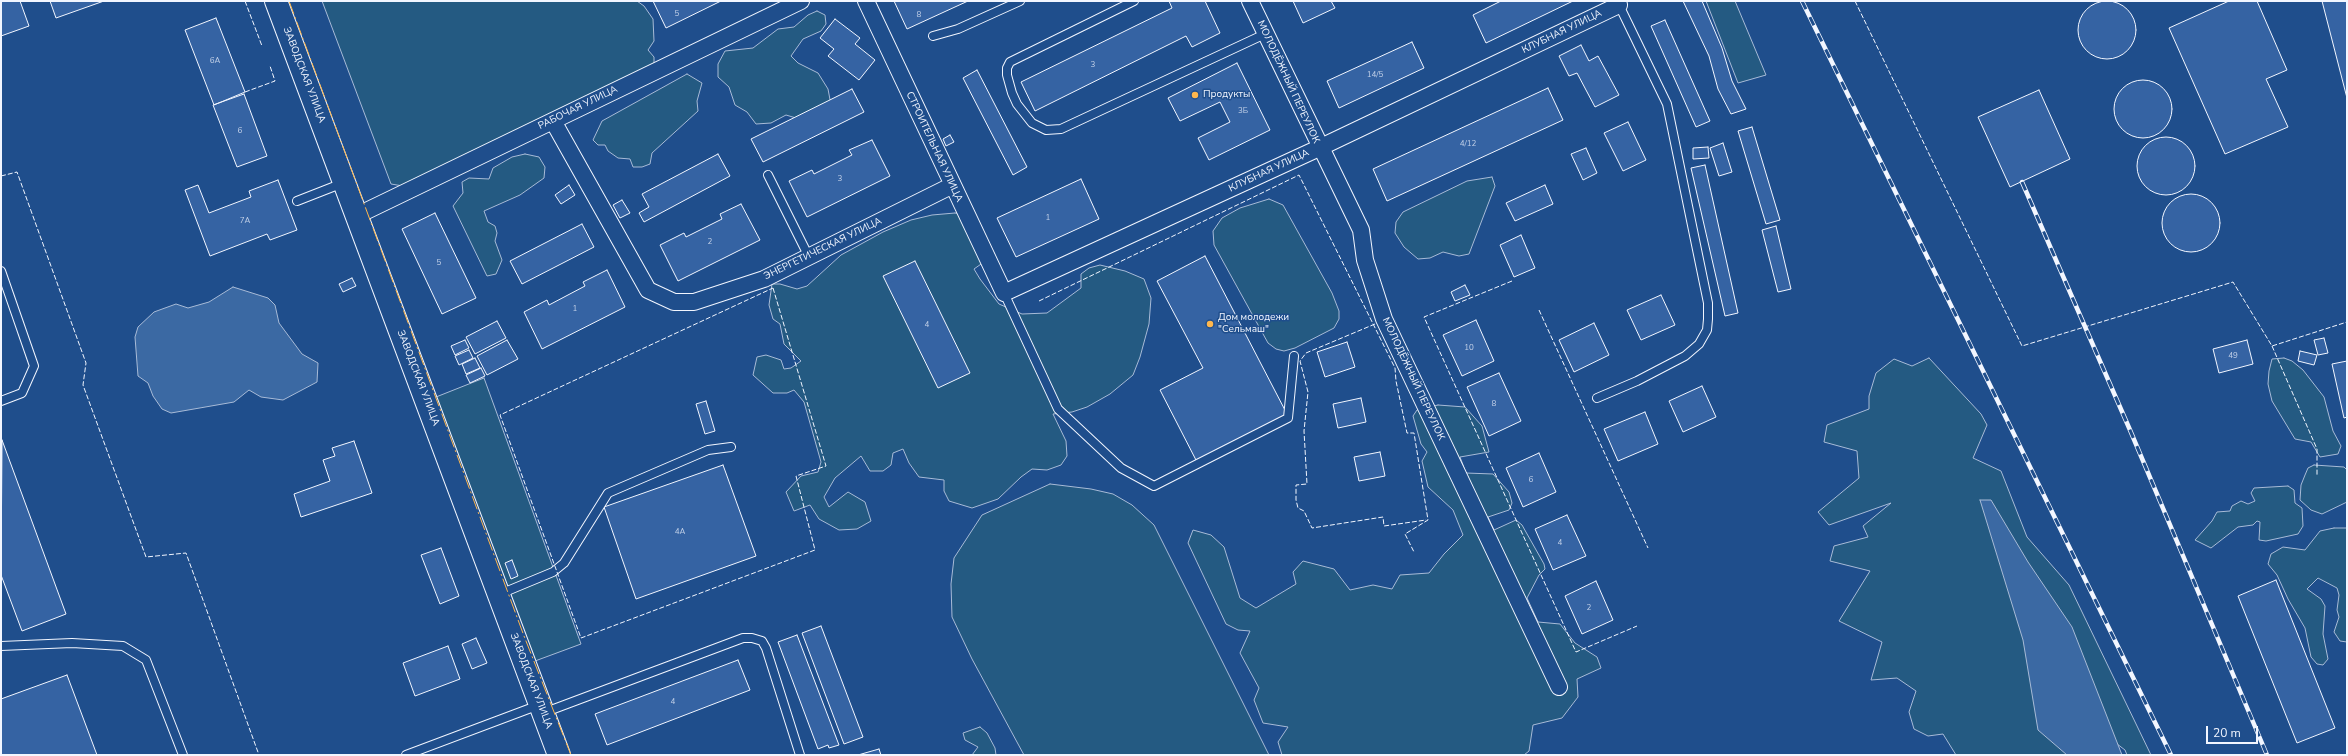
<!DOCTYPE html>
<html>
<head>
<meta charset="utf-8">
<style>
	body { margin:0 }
	#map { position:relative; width:2348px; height:756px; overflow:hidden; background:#1f4e8c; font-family:"Nunito Sans",sans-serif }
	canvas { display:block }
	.frame { position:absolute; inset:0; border:2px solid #f2f6ff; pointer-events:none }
	.scale { position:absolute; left:2206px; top:726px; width:52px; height:18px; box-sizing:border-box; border:2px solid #f2f6ff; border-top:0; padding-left:5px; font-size:12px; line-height:14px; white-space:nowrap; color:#f2f6ff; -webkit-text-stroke:3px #1f4e8c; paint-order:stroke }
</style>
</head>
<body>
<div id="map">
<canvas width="2348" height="756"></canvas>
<div class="frame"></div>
<div class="scale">20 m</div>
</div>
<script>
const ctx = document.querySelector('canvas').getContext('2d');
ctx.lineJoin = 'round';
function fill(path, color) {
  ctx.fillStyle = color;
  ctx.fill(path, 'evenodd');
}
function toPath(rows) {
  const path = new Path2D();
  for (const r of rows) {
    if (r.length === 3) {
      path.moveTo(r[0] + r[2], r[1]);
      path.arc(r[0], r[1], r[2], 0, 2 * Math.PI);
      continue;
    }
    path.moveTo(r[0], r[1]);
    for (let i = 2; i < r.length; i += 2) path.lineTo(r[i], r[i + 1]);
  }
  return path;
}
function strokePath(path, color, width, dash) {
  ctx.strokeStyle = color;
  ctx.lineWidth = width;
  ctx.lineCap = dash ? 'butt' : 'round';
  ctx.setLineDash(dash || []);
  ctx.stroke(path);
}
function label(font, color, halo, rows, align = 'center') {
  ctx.font = font + ' "Nunito Sans",sans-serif';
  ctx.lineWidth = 3;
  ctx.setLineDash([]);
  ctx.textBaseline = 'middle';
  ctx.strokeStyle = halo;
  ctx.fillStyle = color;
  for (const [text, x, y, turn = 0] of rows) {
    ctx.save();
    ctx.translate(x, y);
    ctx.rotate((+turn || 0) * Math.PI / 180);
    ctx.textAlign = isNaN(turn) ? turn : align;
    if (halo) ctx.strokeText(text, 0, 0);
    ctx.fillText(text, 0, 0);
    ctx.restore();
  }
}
const green = toPath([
	[322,1,637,1,644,6,653,19,654,41,648,50,654,57,654,64,403,186,391,184,322,1],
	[1706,1,1735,1,1766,75,1738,83,1706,1],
	[817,11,825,15,826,24,821,31,803,39,791,56,798,63,818,73,828,89,831,105,806,121,786,115,771,123,756,124,747,112,735,105,729,87,718,77,718,64,725,51,753,48,778,29,794,27,808,15,817,11],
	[687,74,702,83,697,101,698,111,652,153,650,164,642,167,633,167,630,159,618,158,608,151,605,145,598,145,593,140,602,121,687,74],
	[525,154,539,157,545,167,544,178,520,195,484,211,488,222,495,226,497,233,495,241,502,260,496,274,487,276,453,206,463,193,462,182,469,178,489,179,493,168,512,157,525,154],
	[1492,177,1495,186,1469,254,1459,256,1443,252,1430,258,1418,259,1404,247,1395,233,1396,222,1403,212,1467,181,1492,177],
	[1269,199,1283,205,1332,293,1339,311,1339,319,1334,328,1295,348,1284,351,1276,349,1268,343,1214,245,1213,231,1222,218,1240,208,1269,199],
	[955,213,969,215,984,262,974,269,980,279,999,304,1022,314,1047,313,1081,288,1081,274,1089,268,1100,265,1125,271,1144,279,1151,298,1149,324,1140,357,1133,375,1110,394,1087,407,1072,412,1053,414,1066,441,1067,456,1061,465,1047,470,1032,469,1021,477,998,499,972,508,949,501,944,491,944,480,919,477,909,463,903,449,893,453,891,465,883,471,870,471,861,456,835,478,824,497,829,507,848,492,865,502,871,521,857,529,839,530,819,519,810,505,794,511,786,492,801,476,818,472,821,462,804,402,794,390,787,393,773,393,753,375,757,357,766,355,781,360,784,369,791,368,801,361,784,344,780,324,773,319,769,305,772,284,780,284,797,289,807,286,841,255,883,232,911,220,932,215,955,213],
	[1929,358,1981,414,1987,425,1973,458,2001,471,2027,537,2069,585,2151,755,2127,755,2125,750,2096,728,2082,755,1956,755,1943,734,1928,736,1914,729,1909,712,1916,691,1897,678,1871,680,1882,642,1839,621,1870,571,1830,561,1834,546,1868,537,1863,526,1891,503,1829,525,1818,512,1859,478,1857,451,1824,442,1827,425,1869,409,1869,396,1876,373,1894,359,1912,366,1929,358],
	[2284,358,2292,361,2303,370,2324,397,2333,431,2341,446,2338,454,2320,457,2311,442,2295,439,2272,401,2268,384,2269,371,2272,359,2284,358],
	[484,378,581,644,535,661,436,397,484,378],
	[1438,405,1465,407,1482,426,1489,452,1460,457,1466,473,1493,474,1509,492,1512,503,1509,510,1488,517,1494,530,1516,520,1522,525,1544,564,1545,569,1539,575,1527,598,1538,622,1560,624,1575,643,1597,657,1601,668,1577,679,1578,697,1562,718,1533,725,1529,751,1524,755,1282,755,1278,742,1288,727,1263,723,1254,700,1259,688,1240,653,1250,631,1238,630,1226,624,1188,543,1193,530,1211,535,1224,547,1240,598,1256,608,1296,584,1293,572,1303,561,1334,569,1350,590,1373,585,1392,589,1400,575,1429,573,1444,554,1463,535,1453,510,1428,487,1422,461,1427,452,1421,444,1413,416,1417,410,1438,405],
	[2314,465,2344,467,2347,470,2347,502,2322,514,2311,510,2300,500,2301,485,2305,475,2308,468,2314,465],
	[1050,484,1091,489,1113,494,1132,505,1154,525,1269,755,1024,755,972,659,952,617,951,584,954,558,982,515,1050,484],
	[2288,486,2294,490,2295,503,2302,508,2303,526,2298,534,2266,541,2259,540,2260,522,2257,521,2253,525,2238,527,2211,548,2195,540,2212,521,2217,512,2230,511,2232,506,2241,501,2248,504,2255,501,2251,493,2254,488,2288,486],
	[2334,528,2347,528,2347,642,2340,641,2334,632,2339,617,2337,610,2339,595,2337,588,2318,578,2307,589,2321,599,2325,606,2323,634,2328,659,2323,665,2317,664,2311,657,2305,628,2288,599,2277,575,2268,564,2271,554,2283,547,2305,550,2320,531,2334,528],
	[980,727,987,733,995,748,996,755,972,755,978,747,965,740,963,733,980,727]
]);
const water = toPath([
	[233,287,268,298,275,305,279,323,302,354,318,363,317,382,283,400,261,397,249,390,234,402,171,413,162,409,153,396,148,383,138,376,135,337,138,327,154,312,176,304,188,308,209,302,233,287],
	[1980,500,1991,500,2028,562,2072,627,2122,755,2067,755,2038,730,2023,640,1980,500]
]);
const building = toPath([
	[1,1,20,1,29,26,1,36,1,1],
	[50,1,104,1,56,18,50,1],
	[653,1,721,1,666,28,653,1],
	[894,1,968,1,907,29,894,1],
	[1169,1,1205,1,1220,33,1192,47,1186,36,1035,111,1021,82,1172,8,1169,1],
	[1293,1,1331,1,1335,8,1303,23,1293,1],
	[1501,1,1573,1,1486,43,1473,15,1501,1],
	[1683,1,1702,1,1722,48,1732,81,1746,109,1731,114,1718,89,1709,56,1683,1],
	[2229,1,2257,1,2287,70,2266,79,2288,127,2225,154,2169,28,2229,1],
	[2322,1,2347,1,2347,98,2322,1],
	[2107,30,29],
	[216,18,245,92,214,105,185,30,216,18],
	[835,19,860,38,855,44,875,60,859,80,828,56,834,49,820,38,835,19],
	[1665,20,1710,121,1696,127,1651,26,1665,20],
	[1412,42,1424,68,1339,108,1327,81,1412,42],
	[1581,45,1589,61,1598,56,1619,95,1595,107,1577,73,1569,76,1559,56,1581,45],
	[1237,63,1270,130,1209,160,1198,138,1230,122,1220,102,1180,121,1168,98,1237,63],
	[977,70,1027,167,1013,175,963,78,977,70],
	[2143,109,29],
	[1548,88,1563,120,1387,201,1373,169,1548,88],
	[852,89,864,112,763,162,751,139,852,89],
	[2039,90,2070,159,2010,187,1978,117,2039,90],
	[244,94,267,156,237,167,213,105,244,94],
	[1628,122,1646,160,1623,171,1604,133,1628,122],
	[1752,127,1780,220,1766,224,1738,131,1752,127],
	[950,135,954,142,946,146,943,139,950,135],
	[2166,166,29],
	[872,140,890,176,807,217,789,181,812,170,814,174,852,155,849,150,872,140],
	[1723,143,1732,172,1719,176,1710,148,1723,143],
	[1708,147,1709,158,1693,159,1693,148,1708,147],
	[1586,148,1597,173,1583,180,1571,154,1586,148],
	[718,154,730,176,644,222,639,213,649,207,642,194,718,154],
	[1705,165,1738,313,1725,316,1691,168,1705,165],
	[1081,179,1099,219,1016,257,997,218,1081,179],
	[278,180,297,230,270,240,267,234,210,256,185,190,198,185,209,213,251,197,249,191,278,180],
	[569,185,575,195,561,204,555,195,569,185],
	[1545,185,1553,204,1515,221,1506,203,1545,185],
	[2191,223,29],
	[622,200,630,213,620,218,613,205,622,200],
	[741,204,760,240,678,281,660,245,684,233,686,237,722,219,720,214,741,204],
	[435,213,476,298,442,314,402,229,435,213],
	[582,224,594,247,522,284,510,261,582,224],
	[1776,226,1791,289,1778,292,1762,230,1776,226],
	[1521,235,1535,268,1514,277,1500,245,1521,235],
	[1205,256,1287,414,1197,462,1160,390,1203,368,1157,281,1205,256],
	[915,261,970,373,938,388,883,276,915,261],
	[607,270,625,307,542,349,524,312,547,300,549,305,585,286,583,282,607,270],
	[352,278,356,286,343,292,339,284,352,278],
	[1465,285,1470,295,1455,301,1451,292,1465,285],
	[1661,295,1675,325,1641,340,1627,310,1661,295],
	[1476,320,1494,361,1462,376,1443,335,1476,320],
	[497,321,506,338,475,354,466,337,497,321],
	[1594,323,1609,355,1574,372,1559,340,1594,323],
	[2324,338,2328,353,2318,355,2314,340,2324,338],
	[465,340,469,348,455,355,451,346,465,340],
	[507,340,518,359,487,375,477,356,507,340],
	[2247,340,2253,364,2219,373,2213,349,2247,340],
	[1347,342,1355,367,1325,377,1317,352,1347,342],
	[469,350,473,358,459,365,455,356,469,350],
	[2300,351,2317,355,2314,365,2298,361,2300,351],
	[475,358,480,368,466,374,462,364,475,358],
	[2347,361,2347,417,2344,418,2332,364,2347,361],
	[481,368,485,376,470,383,466,375,481,368],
	[1499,373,1521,421,1489,436,1467,387,1499,373],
	[1702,386,1716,417,1683,432,1669,401,1702,386],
	[1361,398,1366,422,1338,428,1333,404,1361,398],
	[706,401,715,431,705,434,696,404,706,401],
	[1645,412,1658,444,1618,461,1604,429,1645,412],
	[2,440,66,614,22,631,1,575,2,440],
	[354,441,372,493,301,517,294,494,330,481,323,460,335,456,332,448,354,441],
	[1380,452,1385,476,1359,481,1354,457,1380,452],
	[1539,453,1556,492,1523,507,1506,468,1539,453],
	[723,465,756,556,636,599,604,507,723,465],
	[1567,515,1586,556,1553,570,1535,529,1567,515],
	[441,548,459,596,440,604,421,555,441,548],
	[512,560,518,576,511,579,505,563,512,560],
	[2276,580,2335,728,2297,743,2238,596,2276,580],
	[1596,581,1613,620,1582,634,1565,596,1596,581],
	[821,626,863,737,844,744,802,633,821,626],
	[797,635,839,745,829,748,828,745,818,749,778,642,797,635],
	[476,638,487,663,472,669,462,644,476,638],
	[448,646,460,679,415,696,403,663,448,646],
	[738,660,750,690,607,745,595,714,738,660],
	[67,675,97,755,1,755,1,699,67,675],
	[879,749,881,755,858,755,879,749]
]);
const lane = toPath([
	[1134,1,1010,62,1007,68,1007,75,1012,93,1017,104,1032,123,1046,130,1061,129,1265,34],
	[933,36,958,29,1020,1],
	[768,175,809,257],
	[297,201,343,183],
	[1,271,34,366,22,393,1,401],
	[1004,293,1058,409,1121,468,1154,486,1288,418,1294,356],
	[1597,398,1637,381,1685,356,1699,344,1707,330,1708,319,1708,303,1667,104,1619,5],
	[500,594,553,572,564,563,608,493,708,450,731,447],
	[1,646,72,643,123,646,146,660,183,755],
	[543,713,743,638,752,638,762,641,766,648,800,755],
	[406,755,539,705]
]);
const street = toPath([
	[866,1,1004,293,1319,148,1619,5,1618,1],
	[1250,1,1361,230,1365,260,1384,319,1559,687],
	[553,121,648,290,674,302,694,302,764,279,951,186],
	[356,216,801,1]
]);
const secondary = toPath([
	[276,1,559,755]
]);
const rail = toPath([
	[1802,1,2171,755],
	[2022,182,2130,430,2267,755]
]);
const fence = toPath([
	[245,1,262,46],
	[1855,1,2022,346,2233,282,2272,346,2347,322],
	[245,92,275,81,270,66],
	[1,176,17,172,86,363,83,385,146,557,186,553,259,755],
	[1512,281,1424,317,1576,652,1637,626],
	[773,288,826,466,796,476,815,550,581,638,500,415,773,288],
	[1039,301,1299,175,1395,368,1396,381,1407,433,1414,433,1428,520,1405,534,1414,552],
	[1539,310,1648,548],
	[1375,324,1306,353,1300,361,1308,392,1304,431,1307,484,1296,485,1296,500,1298,508,1304,511,1312,528,1383,517,1384,526,1426,520],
	[2272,346,2317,449,2317,476]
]);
const power = toPath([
	[289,1,524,636,571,755]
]);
const markers = [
	[1195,95,4,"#ffb74d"],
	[1210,324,4,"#ffb74d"]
];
const numberNames = [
	["5",677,14],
	["8",919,15],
	["6А",215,61],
	["3",1093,65],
	["14/5",1375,75],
	["3Б",1243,111],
	["6",240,131],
	["4/12",1468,144],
	["3",840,179],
	["1",1048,218],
	["7А",245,221],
	["2",710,242],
	["5",439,263],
	["1",575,309],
	["4",927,325],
	["10",1469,348],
	["49",2233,356],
	["8",1494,404],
	["6",1531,480],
	["4А",680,532],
	["4",1560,543],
	["2",1589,608],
	["4",673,702]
];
const streetNames = [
	["КЛУБНАЯ УЛИЦА",1562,32,-26],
	["ЗАВОДСКАЯ УЛИЦА",304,75,69],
	["МОЛОДЁЖНЫЙ ПЕРЕУЛОК",1288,82,65],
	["РАБОЧАЯ УЛИЦА",578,108,-26],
	["СТРОИТЕЛЬНАЯ УЛИЦА",934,147,65],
	["КЛУБНАЯ УЛИЦА",1269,171,-25],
	["ЭНЕРГЕТИЧЕСКАЯ УЛИЦА",823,249,-26],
	["ЗАВОДСКАЯ УЛИЦА",418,378,69],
	["МОЛОДЁЖНЫЙ ПЕРЕУЛОК",1413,379,65],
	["ЗАВОДСКАЯ УЛИЦА",531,681,69]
];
const poiNames = [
	["Продукты",1203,95],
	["Дом молодежи",1218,318],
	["\"Сельмаш\"",1218,330]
];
fill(green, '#245a82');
strokePath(green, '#a8bbd7', 1);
fill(water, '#3b69a3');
strokePath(water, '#a8bbd7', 1);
fill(building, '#3563a3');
strokePath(building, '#f2f6ff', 1);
strokePath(lane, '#f2f6ff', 10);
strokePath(street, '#f2f6ff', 18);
strokePath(secondary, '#f2f6ff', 24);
strokePath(lane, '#1f4e8c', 8);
strokePath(street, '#1f4e8c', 16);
strokePath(secondary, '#1f4e8c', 22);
strokePath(rail, '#f2f6ff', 4.5);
strokePath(rail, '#1f4e8c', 3, [9]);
strokePath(fence, '#f2f6ff', 1, [5, 2]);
strokePath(power, '#ffb74d', 1, [14, 3, 2, 3]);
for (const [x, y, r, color] of markers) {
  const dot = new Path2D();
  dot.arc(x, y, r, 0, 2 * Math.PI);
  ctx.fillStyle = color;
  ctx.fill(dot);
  strokePath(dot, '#1f4e8c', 1.5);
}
label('8px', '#c3d1e8', null, numberNames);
label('10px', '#f2f6ff', '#1f4e8c', streetNames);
label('10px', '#f2f6ff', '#1f4e8c', poiNames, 'left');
</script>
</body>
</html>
